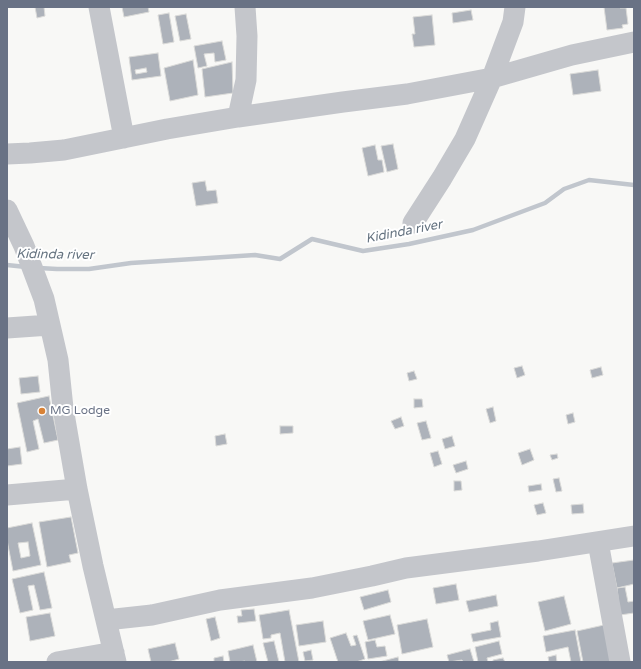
<!DOCTYPE html>
<html>
<head>
<meta charset="utf-8">
<style>
	body { margin:0 }
	#map { position:relative; width:641px; height:669px; overflow:hidden; background:#f8f8f6; font-family:"Varela Round",sans-serif }
	canvas { display:block }
	.frame { position:absolute; inset:0; border:8px solid #697285; pointer-events:none }
</style>
</head>
<body>
<div id="map">
<canvas width="641" height="669"></canvas>
<div class="frame"></div>
</div>
<script>
const ctx = document.querySelector('canvas').getContext('2d');
ctx.lineJoin = 'round';
function toPath(rows) {
  const path = new Path2D();
  for (const r of rows) {
    path.moveTo(r[0], r[1]);
    for (let i = 2; i < r.length; i += 2) path.lineTo(r[i], r[i + 1]);
  }
  return path;
}
function strokePath(path, color, width, dash) {
  ctx.strokeStyle = color;
  ctx.lineWidth = width;
  ctx.lineCap = dash ? 'butt' : 'round';
  ctx.setLineDash(dash || []);
  ctx.stroke(path);
}
function fill(path, color) {
  ctx.fillStyle = color;
  ctx.fill(path, 'evenodd');
}
function label(font, color, halo, rows, align = 'center') {
  ctx.font = font + ' "Varela Round",sans-serif';
  ctx.lineWidth = 4;
  ctx.setLineDash([]);
  ctx.textBaseline = 'middle';
  ctx.strokeStyle = halo;
  ctx.fillStyle = color;
  for (const [text, x, y, turn = 0] of rows) {
    ctx.save();
    ctx.translate(x, y);
    ctx.rotate((+turn || 0) * Math.PI / 180);
    ctx.textAlign = isNaN(turn) ? turn : align;
    if (halo) ctx.strokeText(text, 0, 0);
    ctx.fillText(text, 0, 0);
    ctx.restore();
  }
}
const stream = toPath([
	[7,265,26,267],
	[39,268,57,269,89,269,131,263,255,255,280,259,312,239,363,251,409,244,473,230,545,203,564,189,589,180,634,185]
]);
const building = toPath([
	[35,7,44,7,45,16,37,18,35,7],
	[122,7,148,7,149,12,124,17,122,7],
	[604,7,620,7,620,8,626,8,628,24,622,25,623,28,607,30,604,7],
	[471,10,473,20,453,23,452,13,471,10],
	[169,13,174,42,163,44,158,15,169,13],
	[186,14,191,39,180,41,175,16,186,14],
	[432,15,435,45,414,47,412,34,415,34,413,17,432,15],
	[222,41,226,60,215,62,214,53,204,54,207,66,198,68,194,46,222,41],
	[158,53,161,76,132,80,129,57,158,53],
	[146,68,147,72,136,74,135,70,146,68],
	[193,60,198,95,170,101,164,68,193,60],
	[232,62,233,93,205,97,202,69,232,62],
	[598,70,601,91,573,95,570,74,598,70],
	[393,144,398,169,387,172,381,146,393,144],
	[375,145,378,160,382,160,384,172,368,176,362,148,375,145],
	[205,181,207,191,216,190,218,203,196,206,192,183,205,181],
	[522,366,525,375,517,378,514,368,522,366],
	[601,367,603,375,592,378,590,370,601,367],
	[414,371,417,379,409,381,407,373,414,371],
	[38,376,40,392,21,394,19,378,38,376],
	[49,396,58,440,44,443,38,419,33,421,39,449,27,452,17,403,49,396],
	[414,399,422,399,423,407,414,408,414,399],
	[493,407,496,421,490,423,486,409,493,407],
	[573,413,575,422,568,424,566,415,573,413],
	[401,417,404,426,395,429,391,421,401,417],
	[426,421,431,438,422,440,417,423,426,421],
	[280,426,293,426,293,433,280,434,280,426],
	[225,434,227,444,216,446,215,436,225,434],
	[452,436,455,446,445,449,442,439,452,436],
	[20,447,22,464,7,466,7,449,20,447],
	[530,449,534,460,522,465,518,453,530,449],
	[438,451,442,464,434,467,430,453,438,451],
	[557,454,558,458,552,460,550,455,557,454],
	[466,461,468,469,456,473,453,465,466,461],
	[559,478,562,491,556,492,553,479,559,478],
	[454,481,461,481,462,490,454,491,454,481],
	[541,484,542,490,529,492,528,486,541,484],
	[543,503,546,513,537,515,534,505,543,503],
	[583,504,584,513,572,514,571,505,583,504],
	[71,517,78,553,69,555,71,562,47,567,39,522,71,517],
	[32,523,41,565,13,571,7,540,7,528,32,523],
	[28,542,30,556,21,558,18,543,28,542],
	[634,560,634,584,617,588,612,563,634,560],
	[44,572,52,608,40,610,34,585,28,586,33,610,20,613,12,579,44,572],
	[456,584,459,600,436,604,433,588,456,584],
	[625,587,628,602,634,601,634,613,620,615,617,588,625,587],
	[388,590,391,602,364,610,360,597,388,590],
	[496,595,498,606,469,612,466,601,496,595],
	[564,596,571,624,545,631,538,602,564,596],
	[254,609,256,621,238,623,237,616,242,616,241,610,254,609],
	[289,610,299,662,285,662,280,633,271,635,271,638,263,639,259,615,289,610],
	[50,613,55,636,30,641,26,617,50,613],
	[390,615,395,634,368,640,363,621,390,615],
	[215,617,220,638,211,641,206,619,215,617],
	[427,619,433,647,402,654,397,625,427,619],
	[323,621,326,642,299,646,296,625,323,621],
	[498,621,501,637,473,642,471,634,491,630,490,623,498,621],
	[604,625,612,662,583,662,577,631,604,625],
	[575,630,581,662,571,662,568,647,546,652,543,636,575,630],
	[346,633,351,646,356,645,353,636,357,635,365,659,356,662,338,662,330,638,346,633],
	[375,640,377,647,385,646,387,656,368,659,365,642,375,640],
	[274,641,279,662,268,662,263,643,274,641],
	[499,641,502,654,487,658,488,662,478,662,475,647,499,641],
	[175,643,179,659,168,662,151,662,148,649,175,643],
	[253,645,257,662,245,662,245,661,239,662,230,662,228,651,253,645],
	[470,649,474,662,463,662,462,660,449,662,447,655,470,649],
	[311,650,313,660,305,661,303,652,311,650],
	[556,655,557,662,549,662,548,657,556,655],
	[223,656,224,662,214,662,214,658,223,656],
	[398,657,399,662,379,662,398,657],
	[503,658,505,662,493,662,493,660,503,658]
]);
const minor = toPath([
	[99,7,124,138],
	[238,117,246,80,247,36,245,7],
	[7,154,30,153,64,150,167,129,238,117,343,102,407,94,492,78,572,55,634,42],
	[7,210,24,246,44,299,58,360,63,408,77,489,93,566,116,662],
	[413,223,442,178,465,139,492,78,513,22,515,7],
	[7,328,50,325],
	[7,495,77,489],
	[598,542,620,662],
	[106,620,152,615,220,600,312,588,372,576,406,568,538,551,634,536],
	[57,662,114,652]
]);
const markers = [
	[42,411,4,"#d88236"]
];
const poiNames = [
	["MG Lodge",50,411]
];
const waterNames = [
	["Kidinda river",404,232,-11],
	["Kidinda river",55,255,1]
];
strokePath(stream, '#c1c6cd', 4.5);
fill(building, '#adb2ba');
strokePath(building, '#dadad8', 1);
strokePath(minor, '#c4c6cb', 21);
for (const [x, y, r, color] of markers) {
  const dot = new Path2D();
  dot.arc(x, y, r, 0, 2 * Math.PI);
  ctx.fillStyle = color;
  ctx.fill(dot);
  strokePath(dot, '#fff', 1.5);
}
label('12px', '#697285', '#fff', poiNames, 'left');
label('italic 13px', '#657380', '#fff', waterNames);
</script>
</body>
</html>
